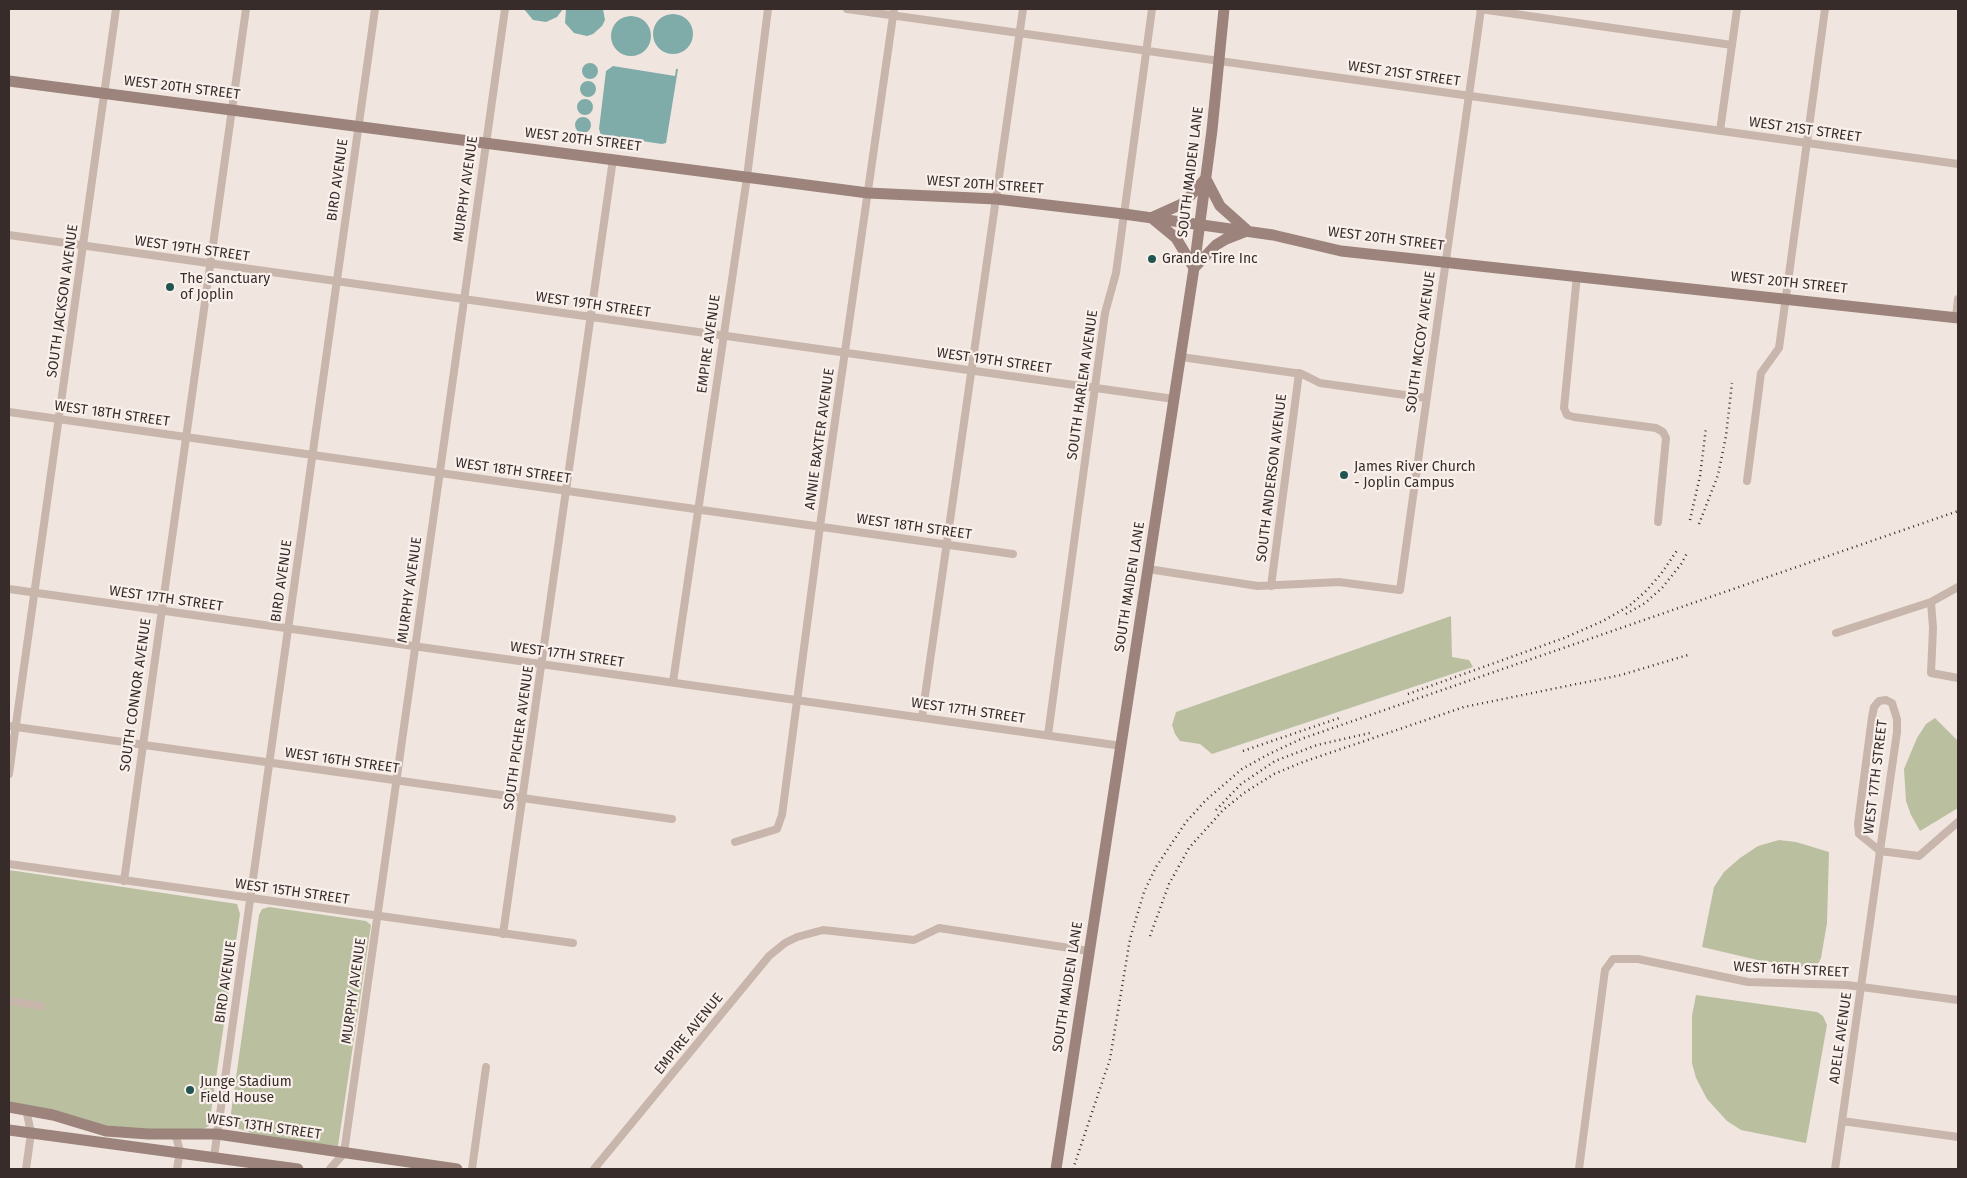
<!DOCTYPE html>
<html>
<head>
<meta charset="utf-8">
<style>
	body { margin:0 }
	#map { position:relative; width:1967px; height:1178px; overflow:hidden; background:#f1e6df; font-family:"Fira Sans",sans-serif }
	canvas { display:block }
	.frame { position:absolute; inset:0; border:10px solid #372c2a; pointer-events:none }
</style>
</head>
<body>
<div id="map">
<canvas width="1967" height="1178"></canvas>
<div class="frame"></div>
</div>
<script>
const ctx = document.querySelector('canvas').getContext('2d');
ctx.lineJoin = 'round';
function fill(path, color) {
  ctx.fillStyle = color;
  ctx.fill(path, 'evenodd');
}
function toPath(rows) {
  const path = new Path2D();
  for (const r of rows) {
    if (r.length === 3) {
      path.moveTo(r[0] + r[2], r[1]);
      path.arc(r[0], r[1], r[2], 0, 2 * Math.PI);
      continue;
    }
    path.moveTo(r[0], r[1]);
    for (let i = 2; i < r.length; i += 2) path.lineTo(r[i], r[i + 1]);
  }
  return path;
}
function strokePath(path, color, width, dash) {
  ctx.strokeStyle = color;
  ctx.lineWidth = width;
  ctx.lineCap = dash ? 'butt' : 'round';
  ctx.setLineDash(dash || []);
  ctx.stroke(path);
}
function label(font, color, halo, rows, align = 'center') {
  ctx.font = font + ' "Fira Sans",sans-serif';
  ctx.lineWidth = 4.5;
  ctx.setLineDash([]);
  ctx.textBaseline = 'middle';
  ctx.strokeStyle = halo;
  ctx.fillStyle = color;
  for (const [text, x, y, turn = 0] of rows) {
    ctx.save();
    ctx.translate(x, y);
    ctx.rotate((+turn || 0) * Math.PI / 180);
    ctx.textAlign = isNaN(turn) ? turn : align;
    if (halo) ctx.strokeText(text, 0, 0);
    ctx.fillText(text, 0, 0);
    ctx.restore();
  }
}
const green = toPath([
	[1451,616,1452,657,1469,660,1473,667,1212,754,1200,744,1180,741,1175,734,1172,725,1176,712],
	[1935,718,1958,741,1958,808,1920,831,1911,815,1906,801,1904,769,1917,738,1926,724],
	[1779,840,1796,842,1829,852,1827,923,1821,958,1818,964,1809,968,1762,961,1702,947,1714,887,1724,872,1740,858,1758,846],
	[9,870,237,904,240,914,209,1126,203,1129,122,1131,9,1103],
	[269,907,366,921,371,925,338,1146,255,1136,247,1131,235,1128,230,1120,259,915,262,909],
	[1696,995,1817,1012,1823,1016,1827,1025,1806,1143,1741,1130,1727,1121,1707,1099,1696,1078,1692,1063,1692,1016]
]);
const water = toPath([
	[524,9,563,9,557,17,546,22,533,20],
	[566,9,603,9,605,20,602,26,593,34,587,36,574,33,565,23],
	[673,34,20],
	[631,36,20],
	[590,71,8],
	[613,66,675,76,676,69,678,69,666,143,662,144,601,135,599,129,606,71],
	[588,89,8],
	[585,107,8],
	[583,125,8]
]);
const street = toPath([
	[847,9,1958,164],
	[1480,9,1732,45],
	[1720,131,1737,9],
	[9,235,1174,399],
	[1577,275,1564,408,1567,415,1574,417,1656,428,1663,432,1666,438,1658,522],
	[1956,317,1958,299],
	[1181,357,1302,374,1320,383,1426,398],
	[9,412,1013,554],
	[1747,481,1761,373,1779,348,1825,9],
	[1148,569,1258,586,1339,582,1400,590,1481,9],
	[1271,586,1299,373],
	[9,589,1122,746],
	[1931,602,1933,628,1931,673,1958,678],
	[1836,633,1931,602,1958,587],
	[673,682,747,177,768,9],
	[922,717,1023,9],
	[9,726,672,819],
	[1048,735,1105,313,1116,273,1152,9],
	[9,774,116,9],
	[735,842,777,829,782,815,820,526,894,9],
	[9,864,573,943],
	[124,881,246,9],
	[503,934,613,159],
	[9,1001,41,1006],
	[1842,1121,1958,1137],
	[175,1133,180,1151,177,1169],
	[214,1157,375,9],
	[26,1169,31,1133,26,1109],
	[330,1169,344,1153,505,9],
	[472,1169,486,1067],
	[594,1169,769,956,785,943,797,937,823,930,914,940,939,928,1089,951],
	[1579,1169,1605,970,1613,959,1638,959,1748,982,1847,985,1958,1000],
	[1835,1169,1842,1121,1877,873,1880,851,1897,732,1897,719,1892,703,1886,700,1879,701,1874,707,1872,717,1858,824,1859,834,1880,851,1919,856,1958,822]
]);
const secondary = toPath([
	[9,81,868,193,996,199,1124,214,1273,235,1341,251,1958,318],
	[1206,179,1220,206,1247,230],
	[1153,217,1184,203,1205,179],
	[1153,219,1176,238,1194,268,1216,245,1226,239,1244,232],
	[9,1107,53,1115,106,1131,148,1134,217,1134,457,1169],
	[9,1130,298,1169],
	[1056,1169,1194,268,1212,130,1224,9]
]);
const rail = toPath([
	[1690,520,1700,476,1706,428],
	[1699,524,1718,475,1726,436,1732,383],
	[1626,614,1645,603,1662,588,1682,563,1687,553],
	[1408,694,1564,638,1603,621,1629,606,1646,591,1661,574,1678,549],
	[1243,751,1342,717],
	[1216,810,1241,784,1275,761,1317,745,1370,733],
	[1150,936,1169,884,1189,848,1223,810,1244,793,1274,774,1303,762,1464,707,1621,675,1688,655],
	[1073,1169,1110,1059,1130,939,1144,892,1156,867,1186,822,1206,800,1242,769,1269,754,1301,739,1958,511]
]);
const markers = [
	[1152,259,5,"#225552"],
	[170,287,5,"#225552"],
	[1344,475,5,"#225552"],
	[190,1090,5,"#225552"]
];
const streetNames = [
	["WEST 21ST STREET",1404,74,8],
	["WEST 20TH STREET",182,88,7],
	["WEST 21ST STREET",1805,130,8],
	["WEST 20TH STREET",583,140,7],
	["SOUTH MAIDEN LANE",1191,172,-83],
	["BIRD AVENUE",338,180,-82],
	["WEST 20TH STREET",985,185,4],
	["MURPHY AVENUE",466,189,-82],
	["WEST 20TH STREET",1386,239,7],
	["WEST 19TH STREET",192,249,8],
	["WEST 20TH STREET",1789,283,6],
	["SOUTH JACKSON AVENUE",63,301,-82],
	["WEST 19TH STREET",593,305,8],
	["SOUTH MCCOY AVENUE",1421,342,-82],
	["EMPIRE AVENUE",709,344,-82],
	["WEST 19TH STREET",994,361,8],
	["SOUTH HARLEM AVENUE",1083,385,-82],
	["WEST 18TH STREET",112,414,8],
	["ANNIE BAXTER AVENUE",820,439,-82],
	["WEST 18TH STREET",513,471,8],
	["SOUTH ANDERSON AVENUE",1272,478,-83],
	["WEST 18TH STREET",914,527,8],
	["BIRD AVENUE",282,581,-82],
	["SOUTH MAIDEN LANE",1130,587,-81],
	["MURPHY AVENUE",410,590,-82],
	["WEST 17TH STREET",166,599,8],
	["WEST 17TH STREET",567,655,8],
	["SOUTH CONNOR AVENUE",136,695,-82],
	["WEST 17TH STREET",968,711,8],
	["SOUTH PICHER AVENUE",519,738,-82],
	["WEST 16TH STREET",342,761,8],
	["WEST 17TH STREET",1876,777,-83],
	["WEST 15TH STREET",292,892,8],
	["WEST 16TH STREET",1791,970,3],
	["BIRD AVENUE",226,982,-82],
	["SOUTH MAIDEN LANE",1068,987,-81],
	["MURPHY AVENUE",354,991,-82],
	["EMPIRE AVENUE",689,1034,-51],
	["ADELE AVENUE",1841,1038,-82],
	["WEST 13TH STREET",264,1127,8]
];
const poiNames = [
	["Grande Tire Inc",1162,259],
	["The Sanctuary",180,279],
	["of Joplin",180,295],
	["James River Church",1354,467],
	["- Joplin Campus",1354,483],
	["Junge Stadium",200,1082],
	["Field House",200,1098]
];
fill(green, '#b9bf9f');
fill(water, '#7faca8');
strokePath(street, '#c8b5ab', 8);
strokePath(secondary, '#9c847d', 11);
strokePath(rail, '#372c2a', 2.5, [1, 4]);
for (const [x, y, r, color] of markers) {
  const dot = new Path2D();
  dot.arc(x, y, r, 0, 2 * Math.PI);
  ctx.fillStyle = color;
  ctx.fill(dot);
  strokePath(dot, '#f9f0eb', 2);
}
label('14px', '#372c2a', '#f9f0eb', streetNames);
label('14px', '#372c2a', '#f9f0eb', poiNames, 'left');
</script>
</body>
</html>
